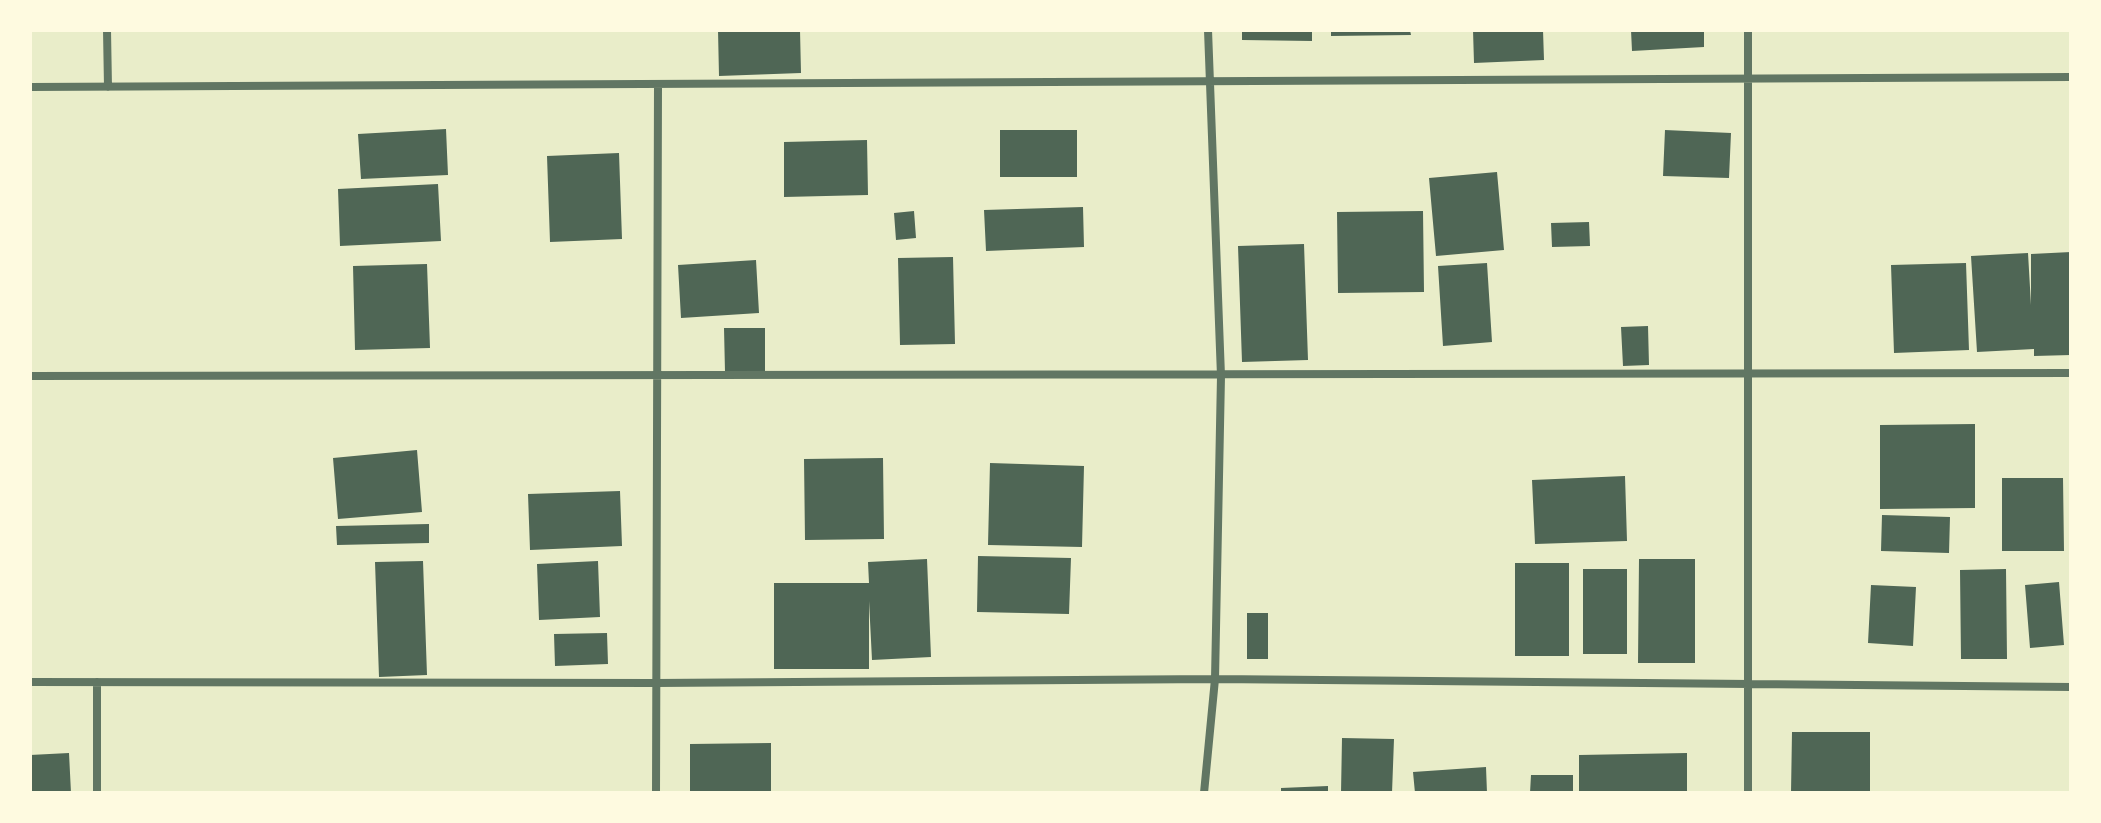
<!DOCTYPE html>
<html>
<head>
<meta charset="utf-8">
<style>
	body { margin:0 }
	#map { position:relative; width:2101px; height:823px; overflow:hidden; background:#e9edc9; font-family:"IBM Plex Sans",sans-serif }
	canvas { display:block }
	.frame { position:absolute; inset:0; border:32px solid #fefae0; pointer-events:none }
</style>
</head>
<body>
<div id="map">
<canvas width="2101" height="823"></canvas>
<div class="frame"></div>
</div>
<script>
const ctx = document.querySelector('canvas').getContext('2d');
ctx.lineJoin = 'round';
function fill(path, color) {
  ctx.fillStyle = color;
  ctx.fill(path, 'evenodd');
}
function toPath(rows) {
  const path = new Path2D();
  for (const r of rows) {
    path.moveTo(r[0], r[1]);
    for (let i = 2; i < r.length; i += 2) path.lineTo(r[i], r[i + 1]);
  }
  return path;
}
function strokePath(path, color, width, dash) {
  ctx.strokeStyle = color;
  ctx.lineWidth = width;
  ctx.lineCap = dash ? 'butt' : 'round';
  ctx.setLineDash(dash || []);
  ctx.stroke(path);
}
const building = toPath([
	[718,30,800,30,801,73,719,76],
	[1242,30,1312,30,1312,41,1242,40],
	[1331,30,1410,30,1411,35,1331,36],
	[1473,30,1543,30,1544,60,1474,63],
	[1631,30,1704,30,1704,47,1632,51],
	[446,129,448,175,361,179,358,134],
	[1000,130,1077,130,1077,177,1000,177],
	[1665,130,1731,133,1729,178,1663,176],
	[867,140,868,195,784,197,784,142],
	[619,153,622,239,550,242,547,156],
	[1497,172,1504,250,1436,256,1429,178],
	[438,184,441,241,340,246,338,189],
	[1083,207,1084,247,986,251,984,210],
	[914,211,916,238,896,240,894,213],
	[1423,211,1424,292,1338,293,1337,212],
	[1589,222,1590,246,1552,247,1551,223],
	[1304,244,1308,360,1242,362,1238,246],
	[2071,252,2071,355,2034,356,2034,349,1977,352,1971,256,2028,253,2031,305,2031,254],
	[953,257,955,344,900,345,898,258],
	[756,260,759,313,681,318,678,265],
	[1487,263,1492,342,1443,346,1438,266],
	[1966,263,1969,350,1894,353,1891,265],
	[427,264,430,348,355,350,353,266],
	[1648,326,1649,365,1623,366,1621,327],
	[724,328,765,328,765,371,725,372],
	[1975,424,1975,508,1880,509,1880,425],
	[417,450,422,512,338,519,333,458],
	[883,458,884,539,805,540,804,459],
	[990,463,1084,466,1082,547,988,545],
	[1625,476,1627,541,1535,544,1532,480],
	[2002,478,2063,478,2064,551,2002,551],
	[620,491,622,546,530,550,528,494],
	[1882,515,1950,517,1949,553,1881,551],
	[429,524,429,543,337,545,336,526],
	[978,556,1071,558,1069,614,977,612],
	[927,559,931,657,872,660,869,601,869,669,774,669,774,583,869,583,868,562],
	[1639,559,1695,559,1695,663,1638,663],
	[423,561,427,675,379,677,375,562],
	[598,561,600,617,539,620,537,564],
	[1515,563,1569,563,1569,656,1515,656],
	[1583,569,1627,569,1627,654,1583,654],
	[2006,569,2007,659,1961,659,1960,570],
	[2059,582,2064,645,2030,648,2025,585],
	[1871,585,1916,587,1913,646,1868,643],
	[1247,613,1268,613,1268,659,1247,659],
	[607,633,608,664,555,666,554,634],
	[1792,732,1870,732,1870,793,1791,793],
	[1342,738,1394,739,1392,793,1341,793],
	[771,743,771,793,690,793,690,744],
	[69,753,71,793,30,793,30,755],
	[1687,753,1687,793,1579,793,1579,755],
	[1486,767,1487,793,1415,793,1413,772],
	[1531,775,1573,775,1573,793,1530,793],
	[1328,786,1328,793,1281,793,1281,788]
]);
const minor = toPath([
	[107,30,108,87],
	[30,87,2071,77],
	[30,376,2071,373],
	[30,682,656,683,1215,679,2071,687],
	[97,682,97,793],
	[656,793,658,85],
	[1204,793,1215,679,1221,376,1208,30],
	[1748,793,1748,30]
]);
fill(building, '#4f6655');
strokePath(minor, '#617663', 8);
</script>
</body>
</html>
